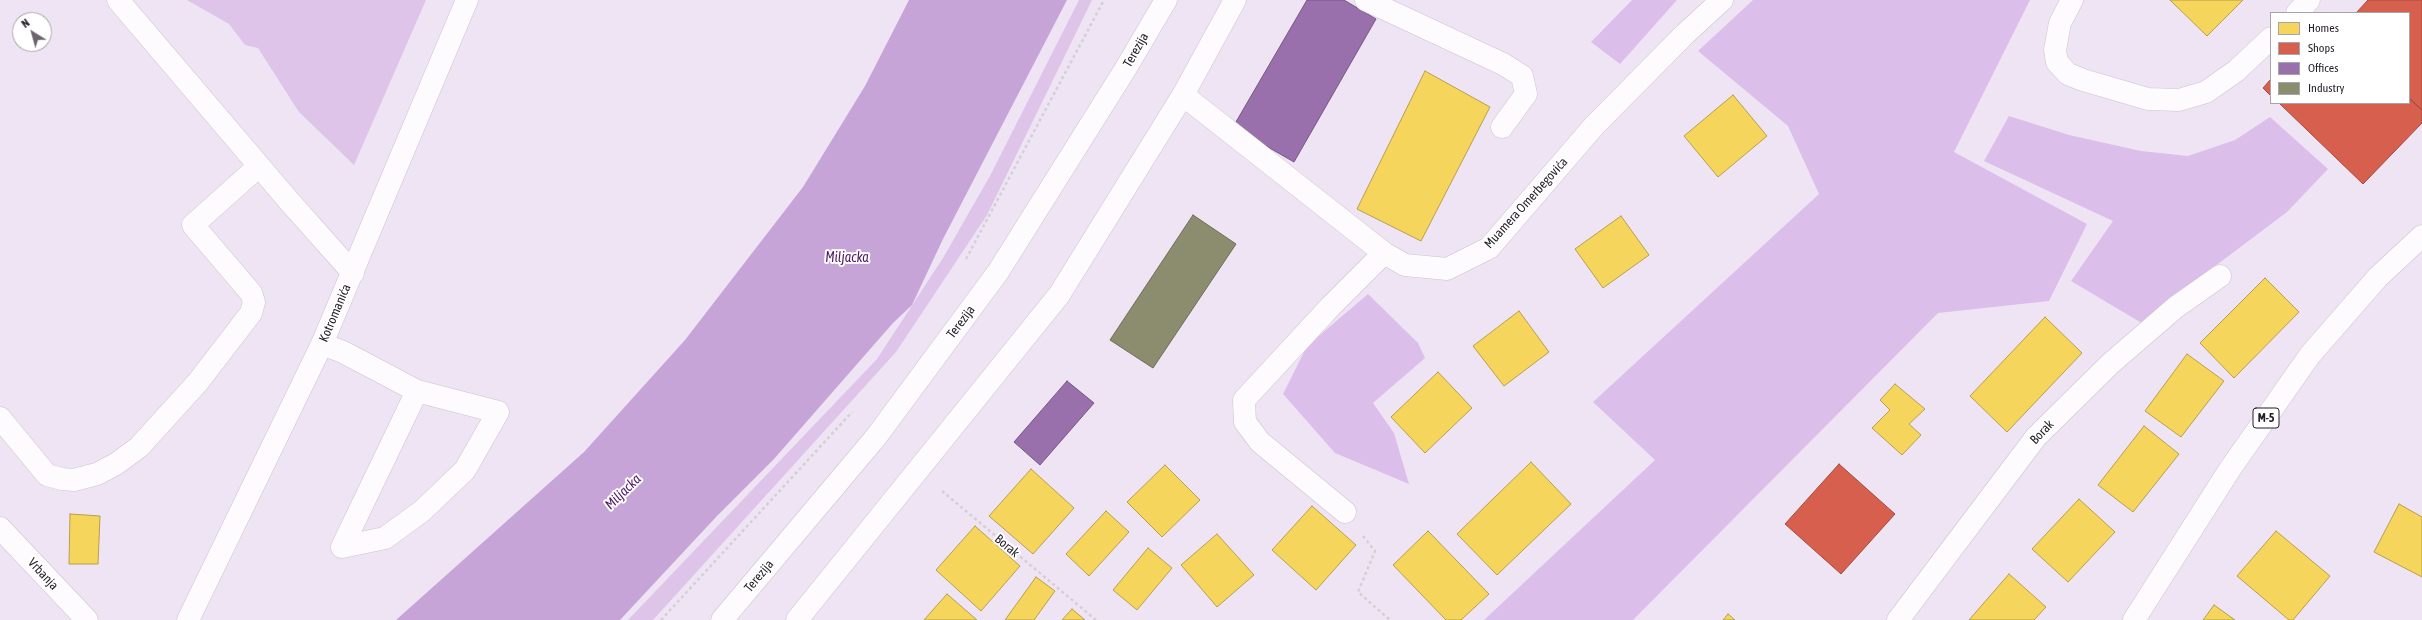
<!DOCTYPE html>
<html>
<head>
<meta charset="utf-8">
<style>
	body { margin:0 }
	#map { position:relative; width:2422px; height:620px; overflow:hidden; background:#efe4f4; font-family:"Asap Condensed",sans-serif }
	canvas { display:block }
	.legend { position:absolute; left:2270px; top:12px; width:140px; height:92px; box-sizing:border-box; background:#fff; border:1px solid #a8a5a9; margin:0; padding:5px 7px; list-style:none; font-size:12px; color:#251e29 }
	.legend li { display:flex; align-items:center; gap:8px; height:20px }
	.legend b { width:20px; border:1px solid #a8a5a9 }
	.north { position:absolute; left:12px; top:12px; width:40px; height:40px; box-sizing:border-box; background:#fff; border:1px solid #a8a5a9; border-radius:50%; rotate:323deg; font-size:11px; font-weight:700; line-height:16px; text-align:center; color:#251e29 }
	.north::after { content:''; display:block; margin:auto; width:14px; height:18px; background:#6c6370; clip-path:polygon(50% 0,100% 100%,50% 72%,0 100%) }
</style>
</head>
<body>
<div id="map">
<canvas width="2422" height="620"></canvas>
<ul class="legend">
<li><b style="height:11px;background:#f6d55c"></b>Homes</li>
<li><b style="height:11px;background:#d6604d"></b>Shops</li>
<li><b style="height:11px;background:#9970ab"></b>Offices</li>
<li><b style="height:11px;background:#8c8c6e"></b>Industry</li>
</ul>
<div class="north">N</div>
</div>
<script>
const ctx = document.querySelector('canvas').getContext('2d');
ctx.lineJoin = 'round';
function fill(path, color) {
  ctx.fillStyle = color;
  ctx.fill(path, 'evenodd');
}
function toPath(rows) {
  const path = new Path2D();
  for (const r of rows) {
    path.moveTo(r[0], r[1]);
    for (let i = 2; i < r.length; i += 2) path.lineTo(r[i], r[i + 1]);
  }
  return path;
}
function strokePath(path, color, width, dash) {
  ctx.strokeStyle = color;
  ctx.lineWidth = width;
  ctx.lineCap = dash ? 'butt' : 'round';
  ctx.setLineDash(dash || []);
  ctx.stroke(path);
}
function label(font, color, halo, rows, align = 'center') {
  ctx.font = font + ' "Asap Condensed",sans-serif';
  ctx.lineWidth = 4;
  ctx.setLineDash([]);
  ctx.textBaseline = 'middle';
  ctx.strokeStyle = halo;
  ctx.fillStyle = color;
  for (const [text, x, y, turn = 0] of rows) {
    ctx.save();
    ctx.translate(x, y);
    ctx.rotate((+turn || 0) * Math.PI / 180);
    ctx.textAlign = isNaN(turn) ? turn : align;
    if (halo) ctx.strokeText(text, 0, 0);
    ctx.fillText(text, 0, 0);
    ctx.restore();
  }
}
const green = toPath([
	[187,0,426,0,354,165,299,112,258,48,245,45,229,24],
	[1079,0,1092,0,987,215,896,352,653,620,628,620,877,359,943,258,991,174]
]);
const forest = toPath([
	[1632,0,1677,0,1620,64,1591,42],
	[1753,0,2030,0,1954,152,2087,224,2049,301,1938,313,1633,620,1484,620,1655,460,1593,402,1819,194,1788,126,1698,51],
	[2009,116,2069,135,2141,151,2188,156,2235,140,2270,117,2328,169,2287,212,2174,297,2145,325,2071,281,2113,221,1984,161],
	[1368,294,1418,343,1425,358,1373,403,1394,433,1409,484,1335,453,1283,394,1307,346]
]);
const water = toPath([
	[909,0,1067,0,943,239,912,305,893,323,774,459,717,516,620,620,396,620,584,452,685,340,803,187,865,86]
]);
const homes = toPath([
	[2170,0,2243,0,2207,36,2170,0],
	[1425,71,1490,107,1421,241,1357,209,1425,71],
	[1733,95,1767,136,1718,177,1684,136,1733,95],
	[1621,216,1649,255,1603,288,1575,249,1621,216],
	[2265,278,2299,312,2234,378,2200,343,2265,278],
	[1519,311,1549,352,1504,386,1473,346,1519,311],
	[2045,317,2082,353,2007,432,1970,396,2045,317],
	[2187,354,2224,381,2181,437,2145,411,2187,354],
	[1438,372,1472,408,1425,453,1391,417,1438,372],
	[1895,384,1925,409,1909,424,1921,435,1902,455,1872,428,1890,410,1880,400,1895,384],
	[2144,426,2179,454,2133,512,2098,485,2144,426],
	[1531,462,1571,504,1497,575,1457,534,1531,462],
	[1165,465,1200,500,1162,537,1127,502,1165,465],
	[1031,469,1074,508,1033,554,989,516,1031,469],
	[2079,499,2115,532,2068,582,2032,549,2079,499],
	[2399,504,2422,517,2422,577,2374,552,2399,504],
	[1312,506,1356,545,1316,590,1272,550,1312,506],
	[1106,511,1129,532,1089,576,1066,554,1106,511],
	[70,514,100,516,98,564,69,564,70,514],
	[975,526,1020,566,981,611,936,570,975,526],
	[1428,531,1489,594,1461,620,1446,620,1393,565,1428,531],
	[2276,531,2330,576,2293,620,2289,620,2237,576,2276,531],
	[1217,534,1254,575,1217,607,1181,565,1217,534],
	[1148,548,1172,568,1137,610,1113,590,1148,548],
	[2009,574,2046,607,2034,620,1969,620,2009,574],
	[1036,577,1055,591,1034,620,1005,620,1036,577],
	[947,594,977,620,924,620,947,594],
	[2214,605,2235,620,2203,620,2214,605],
	[1072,609,1085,620,1062,620,1072,609],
	[1728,614,1735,620,1723,620,1728,614]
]);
const shops = toPath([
	[2368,0,2422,0,2422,110,2409,98,2409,13,2356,13,2368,0],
	[2271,79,2271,96,2263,88,2271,79],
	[2409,98,2422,110,2422,123,2363,184,2279,103,2409,103,2409,98],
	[1839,464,1895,514,1841,574,1785,524,1839,464]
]);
const offices = toPath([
	[1307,0,1344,0,1376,19,1294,162,1233,127,1307,0],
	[1067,381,1094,403,1040,465,1014,442,1067,381]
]);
const industry = toPath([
	[1193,215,1236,244,1153,368,1110,340,1193,215]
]);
const path = toPath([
	[966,259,1104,0],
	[942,491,1096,620],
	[1363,536,1375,551,1358,592,1390,620],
	[661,620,852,412]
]);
const minor = toPath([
	[118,0,289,201,353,273],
	[1366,0,1503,64,1522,76,1526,94,1502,127],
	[2072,0,2060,23,2055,50,2057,62,2068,74,2083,80,2148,99,2179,100,2206,92,2236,71,2271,38],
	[2297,13,2309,0],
	[1183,95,1384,253,1405,265,1447,269,1489,248,1594,126,1685,34,1722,0],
	[322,344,343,352,417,391,498,412,465,470,422,511,385,538,342,547],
	[0,418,47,475,62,479,74,480,97,474,116,464,139,447,198,382,251,313,254,302,251,293,193,225,259,166],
	[1345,512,1260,442,1245,422,1244,400,1330,307,1384,253],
	[0,528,87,620],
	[342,547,417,391],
	[188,620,322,344,467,0],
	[1898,620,2036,437,2110,364,2176,307,2220,276]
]);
const major = toPath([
	[722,620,876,437,998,272,1126,68,1166,0],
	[797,620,1059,295,1183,95,1235,0],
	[2134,620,2230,469,2310,355,2378,277,2422,236]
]);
const shields = [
	[2266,418,26]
];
const shieldNames = [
	["M-5",2266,418]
];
const streetNames = [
	["Terezija",1136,50,-60],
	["Muamera Omerbegovića",1526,203,-48],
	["Kotromanića",335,313,-67],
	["Terezija",961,322,-53],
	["Borak",2042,432,-47],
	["Borak",1007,546,40],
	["Vrbanja",43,574,47],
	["Terezija",759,576,-50]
];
const waterNames = [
	["Miljacka",847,258],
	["Miljacka",623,492,-44]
];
fill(green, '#ddc4e8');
fill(forest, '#dcbeeb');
fill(water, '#c7a4d7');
fill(homes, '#f6d55c');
strokePath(homes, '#b79e4d', 1);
fill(shops, '#d6604d');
strokePath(shops, '#a14c42', 1);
fill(offices, '#9970ab');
strokePath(offices, '#765784', 1);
fill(industry, '#8c8c6e');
strokePath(industry, '#6d6b59', 1);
strokePath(minor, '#cbc2cf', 23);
strokePath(major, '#cbc2cf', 23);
strokePath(path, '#d3d0d4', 2.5, [3, 3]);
strokePath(minor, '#fdfbfd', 22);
strokePath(major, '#fdfbfd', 22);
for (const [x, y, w] of shields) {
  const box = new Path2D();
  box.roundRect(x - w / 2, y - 10, w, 20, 3);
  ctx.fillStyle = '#fff';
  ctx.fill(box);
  strokePath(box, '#251e29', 1);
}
label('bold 12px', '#251e29', null, shieldNames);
label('13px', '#251e29', '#fff', streetNames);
label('italic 14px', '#511667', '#fff', waterNames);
</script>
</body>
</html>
